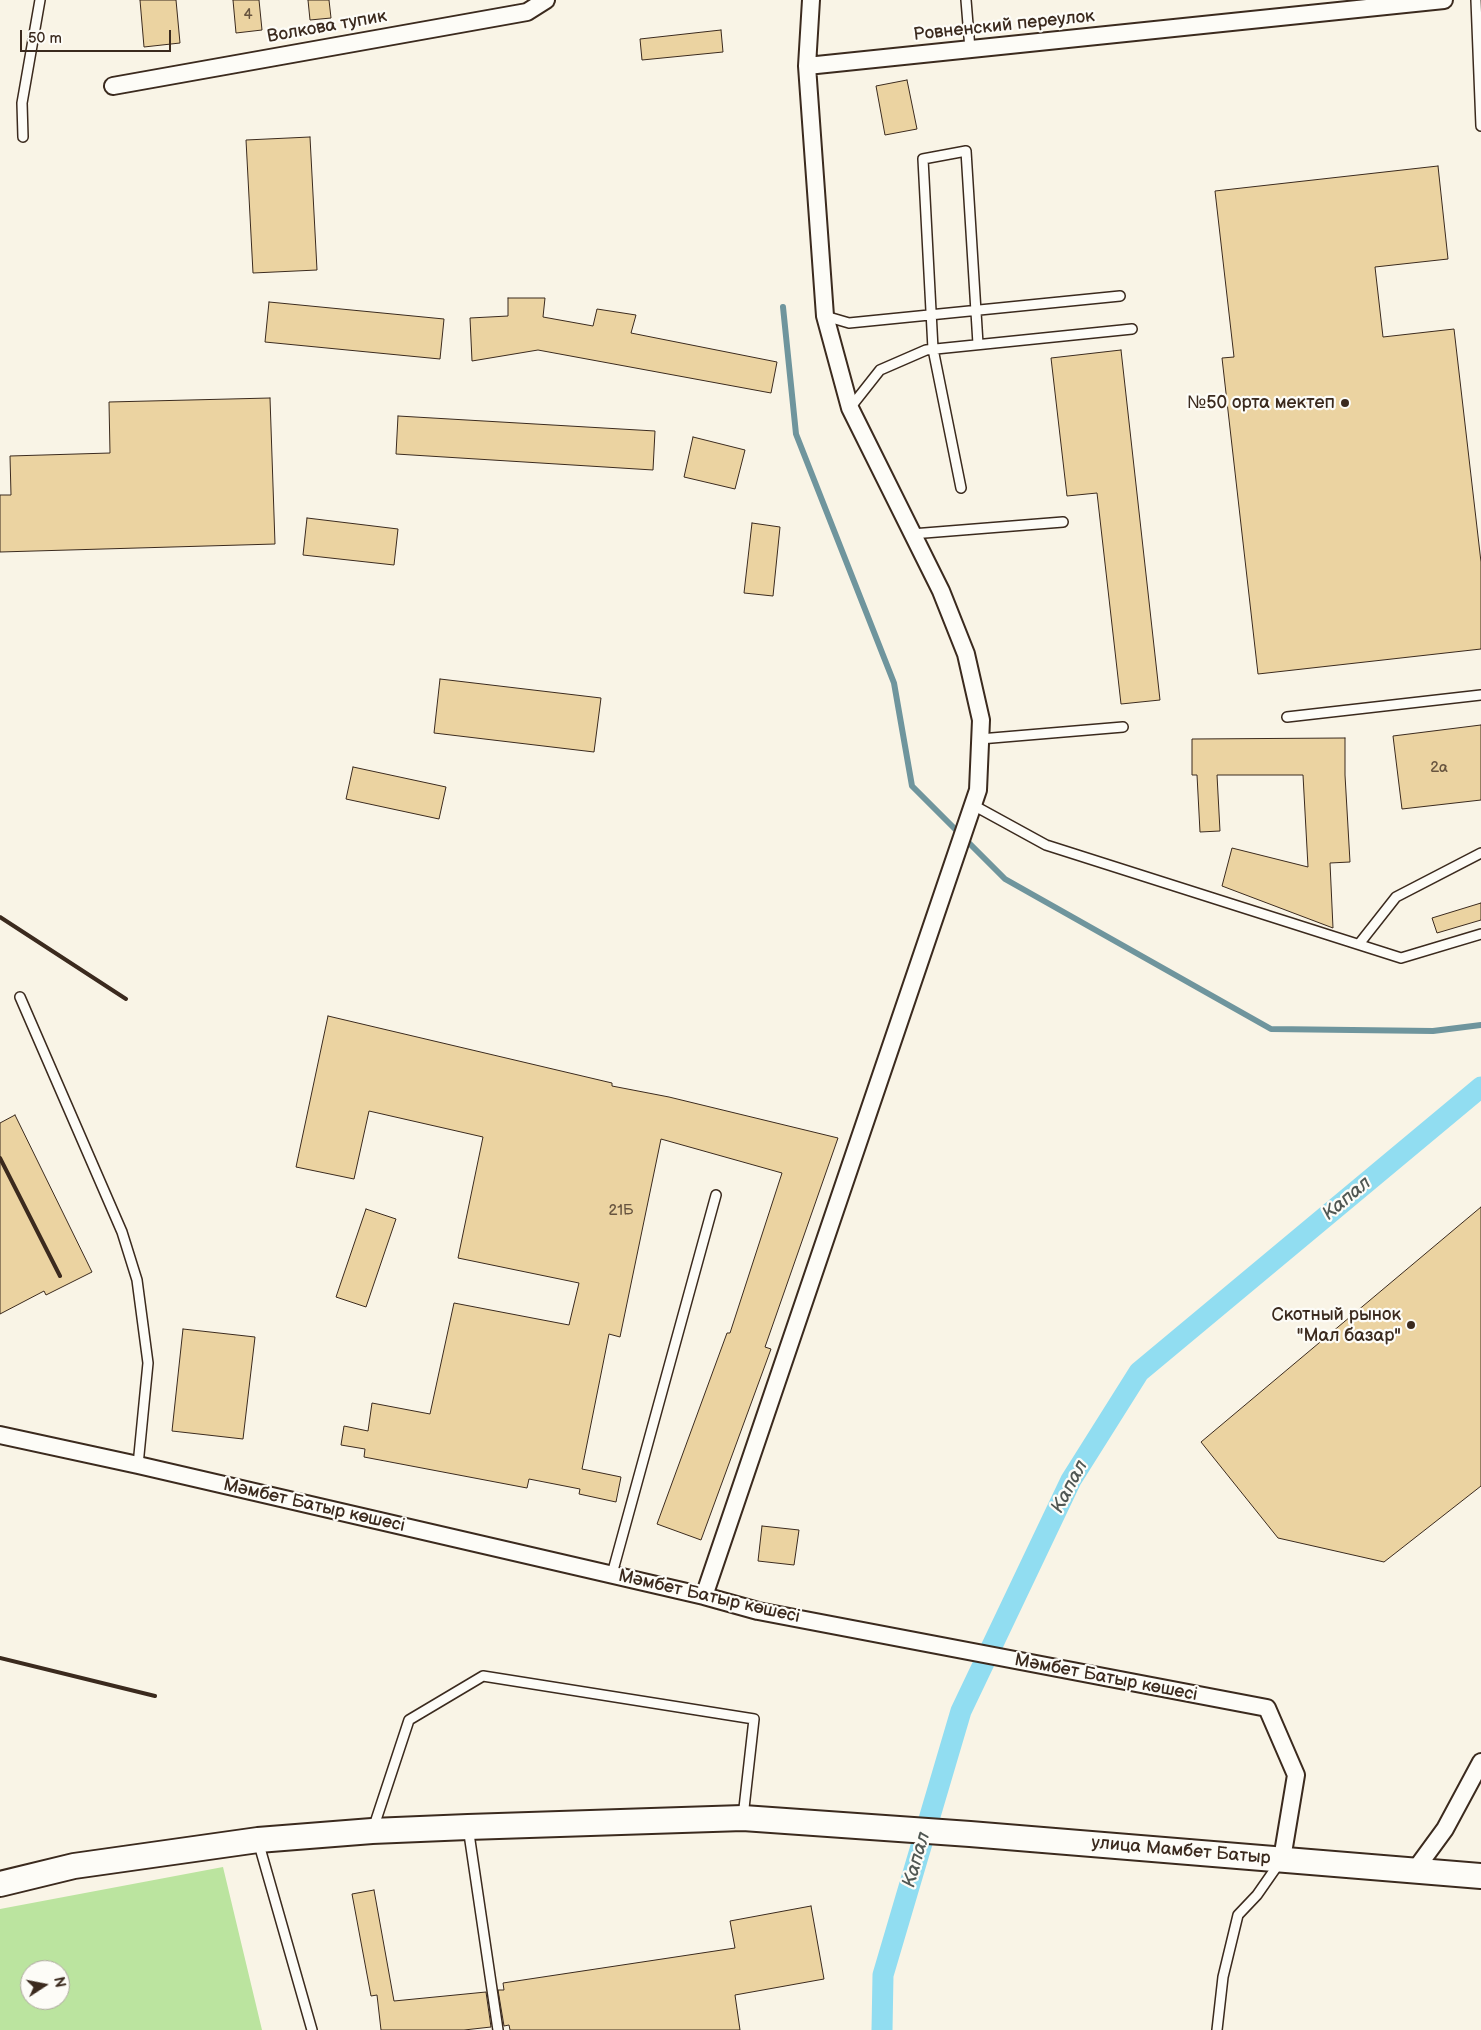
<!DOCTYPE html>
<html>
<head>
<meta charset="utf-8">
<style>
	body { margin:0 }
	#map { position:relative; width:1481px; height:2030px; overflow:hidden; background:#f9f4e6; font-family:"Balsamiq Sans",sans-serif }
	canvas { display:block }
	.north { position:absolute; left:20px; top:1960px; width:50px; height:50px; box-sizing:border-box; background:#fdfcf7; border:1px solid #afa8a0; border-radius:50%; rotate:79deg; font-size:14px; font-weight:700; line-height:20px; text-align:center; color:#3b2a1e }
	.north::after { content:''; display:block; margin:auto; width:18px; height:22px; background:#3b2a1e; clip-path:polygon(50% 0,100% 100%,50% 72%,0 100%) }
	.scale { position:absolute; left:20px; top:30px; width:151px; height:22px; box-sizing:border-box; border:2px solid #3b2a1e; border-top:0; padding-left:6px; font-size:15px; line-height:18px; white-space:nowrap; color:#3b2a1e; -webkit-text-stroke:4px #fdfcf7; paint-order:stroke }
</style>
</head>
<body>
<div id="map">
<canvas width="1481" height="2030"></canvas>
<div class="north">N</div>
<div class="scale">50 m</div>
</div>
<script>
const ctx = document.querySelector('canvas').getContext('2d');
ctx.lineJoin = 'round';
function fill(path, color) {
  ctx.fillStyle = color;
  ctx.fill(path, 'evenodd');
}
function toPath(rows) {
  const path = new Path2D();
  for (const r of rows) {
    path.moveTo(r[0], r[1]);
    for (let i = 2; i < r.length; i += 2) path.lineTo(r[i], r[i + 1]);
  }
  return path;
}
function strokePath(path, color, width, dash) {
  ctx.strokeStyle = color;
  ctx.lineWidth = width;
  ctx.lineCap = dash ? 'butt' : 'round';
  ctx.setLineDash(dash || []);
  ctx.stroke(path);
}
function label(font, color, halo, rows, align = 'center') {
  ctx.font = font + ' "Balsamiq Sans",sans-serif';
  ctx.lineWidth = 4.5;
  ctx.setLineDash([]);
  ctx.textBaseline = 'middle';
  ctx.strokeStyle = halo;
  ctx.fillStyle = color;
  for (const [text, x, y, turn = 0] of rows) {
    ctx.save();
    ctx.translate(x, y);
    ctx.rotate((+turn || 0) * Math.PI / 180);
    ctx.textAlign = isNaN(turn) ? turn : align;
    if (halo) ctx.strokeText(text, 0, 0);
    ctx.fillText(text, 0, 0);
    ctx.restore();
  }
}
const green = toPath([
	[223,1867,262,2030,0,2030,0,1909],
	[30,1970,60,1970,60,2000,30,2000]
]);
const stream = toPath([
	[783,307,796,434,894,683,912,786,1005,879,1271,1029,1433,1031,1481,1025]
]);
const canal = toPath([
	[882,2030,883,1975,961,1711,1071,1480,1139,1372,1481,1087]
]);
const building = toPath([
	[140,0,176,0,180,43,144,47,140,0],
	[233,0,259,0,262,30,236,33,233,0],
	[308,0,329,0,331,18,310,20,308,0],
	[721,30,723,52,642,60,640,39,721,30],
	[907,80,917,129,885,135,876,86,907,80],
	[310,137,317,270,253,273,246,140,310,137],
	[1438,166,1448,259,1375,267,1383,337,1454,329,1481,562,1481,649,1258,674,1222,358,1234,357,1215,191,1438,166],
	[508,298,545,298,543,317,593,326,597,309,636,315,631,333,777,362,771,393,538,350,472,361,470,318,508,316,508,298],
	[269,302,444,319,440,359,265,342,269,302],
	[1121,350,1160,700,1121,704,1097,493,1067,496,1051,358,1121,350],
	[270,398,275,544,0,552,0,495,11,495,10,456,110,453,109,402,270,398],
	[398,416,655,431,653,470,396,454,398,416],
	[693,437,745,450,735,489,684,477,693,437],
	[307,518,398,529,394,565,303,555,307,518],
	[752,523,780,527,773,596,744,593,752,523],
	[440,679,601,698,594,752,434,733,440,679],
	[1481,725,1481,800,1402,809,1393,736,1481,725],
	[1345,738,1345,775,1350,862,1330,863,1333,928,1222,886,1232,848,1308,867,1303,775,1217,775,1220,831,1200,832,1197,775,1192,775,1192,739,1345,738],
	[353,767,446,787,439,819,346,799,353,767],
	[1481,903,1481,920,1437,933,1432,918,1481,903],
	[328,1016,612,1083,612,1086,669,1097,838,1138,765,1347,771,1349,701,1540,657,1524,727,1333,730,1333,782,1173,661,1139,620,1337,609,1334,582,1469,621,1477,616,1502,579,1494,580,1489,529,1479,527,1488,364,1457,365,1449,341,1445,344,1426,368,1431,372,1403,430,1414,454,1303,569,1325,579,1283,458,1258,483,1137,369,1111,354,1179,296,1167,328,1016],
	[15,1115,92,1272,46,1295,44,1291,0,1314,0,1123,15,1115],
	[1481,1207,1481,1486,1384,1562,1278,1538,1201,1442,1481,1207],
	[366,1209,396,1219,366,1307,336,1297,366,1209],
	[183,1329,255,1337,243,1439,172,1431,183,1329],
	[762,1526,799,1530,794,1565,758,1561,762,1526],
	[374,1890,394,2001,486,1992,491,2027,464,2030,381,2030,377,1995,371,1996,352,1894,374,1890],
	[811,1906,824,1979,735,1995,740,2030,510,2030,509,2025,504,2026,498,1990,504,1990,503,1983,735,1948,730,1921,811,1906]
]);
const lane = toPath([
	[966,0,970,49],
	[1476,0,1481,126],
	[23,137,22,103,40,0],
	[825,316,849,323,1120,296],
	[850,408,880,370,926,350,1132,329],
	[961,488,933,349,923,159,966,151,978,344],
	[912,534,1063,522],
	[1287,717,1481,695],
	[980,739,1123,727],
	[973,805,1046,845,1401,958,1481,934],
	[1359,944,1396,897,1481,853],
	[20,997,122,1232,137,1280,148,1363,138,1465],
	[612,1574,716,1195],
	[468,1827,498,2030],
	[373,1829,409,1720,483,1676,754,1719,743,1817],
	[258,1841,312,2030],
	[1217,2030,1223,1977,1238,1915,1257,1895,1280,1862]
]);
const street = toPath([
	[807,66,1444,0],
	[113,86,527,12,546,0],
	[0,1435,138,1465,704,1596,758,1611,1267,1708,1296,1775,1282,1859],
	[704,1596,978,790,981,720,966,654,941,591,850,408,825,316,807,66,811,0],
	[1415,1870,1445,1829,1481,1762]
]);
const secondary = toPath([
	[0,1884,74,1866,258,1840,372,1831,468,1827,743,1818,970,1834,1481,1876]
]);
const rail = toPath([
	[0,917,126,999],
	[0,1158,60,1276],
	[0,1658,155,1696]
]);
const markers = [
	[1345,403,5,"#3b2a1e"],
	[1411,1325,5,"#3b2a1e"]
];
const numberNames = [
	["4",248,15],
	["2а",1439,768],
	["21Б",621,1211]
];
const streetNames = [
	["Ровненский переулок",1004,26,-6],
	["Волкова тупик",327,27,-10],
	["Мәмбет Батыр көшесі",314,1506,13],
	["Мәмбет Батыр көшесі",709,1597,13],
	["Мәмбет Батыр көшесі",1106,1678,11],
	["улица Мамбет Батыр",1181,1851,5]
];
const poiNames = [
	["№50 орта мектеп",1335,403],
	["Скотный рынок",1401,1315],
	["\"Мал базар\"",1401,1336]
];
const waterNames = [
	["Капал",1347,1199,-40],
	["Капал",1070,1487,-62],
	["Капал",917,1860,-74]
];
fill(green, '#bbe49f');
strokePath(stream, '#6f959d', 6);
strokePath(canal, '#91ddf1', 21);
fill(building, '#ebd3a1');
strokePath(building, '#3b2a1e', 1);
strokePath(lane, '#3b2a1e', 12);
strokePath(street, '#3b2a1e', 20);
strokePath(secondary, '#3b2a1e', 28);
strokePath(lane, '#fdfcf7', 9);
strokePath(street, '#fdfcf7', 16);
strokePath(secondary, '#fdfcf7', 24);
strokePath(rail, '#3b2a1e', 4);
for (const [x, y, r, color] of markers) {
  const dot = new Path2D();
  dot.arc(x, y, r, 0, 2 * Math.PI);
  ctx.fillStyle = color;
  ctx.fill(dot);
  strokePath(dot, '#fdfcf7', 2);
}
label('15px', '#67543f', null, numberNames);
label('18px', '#3b2a1e', '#fdfcf7', streetNames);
label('18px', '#3b2a1e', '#fdfcf7', poiNames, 'right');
label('italic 19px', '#505753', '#fdfcf7', waterNames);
</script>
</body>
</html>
